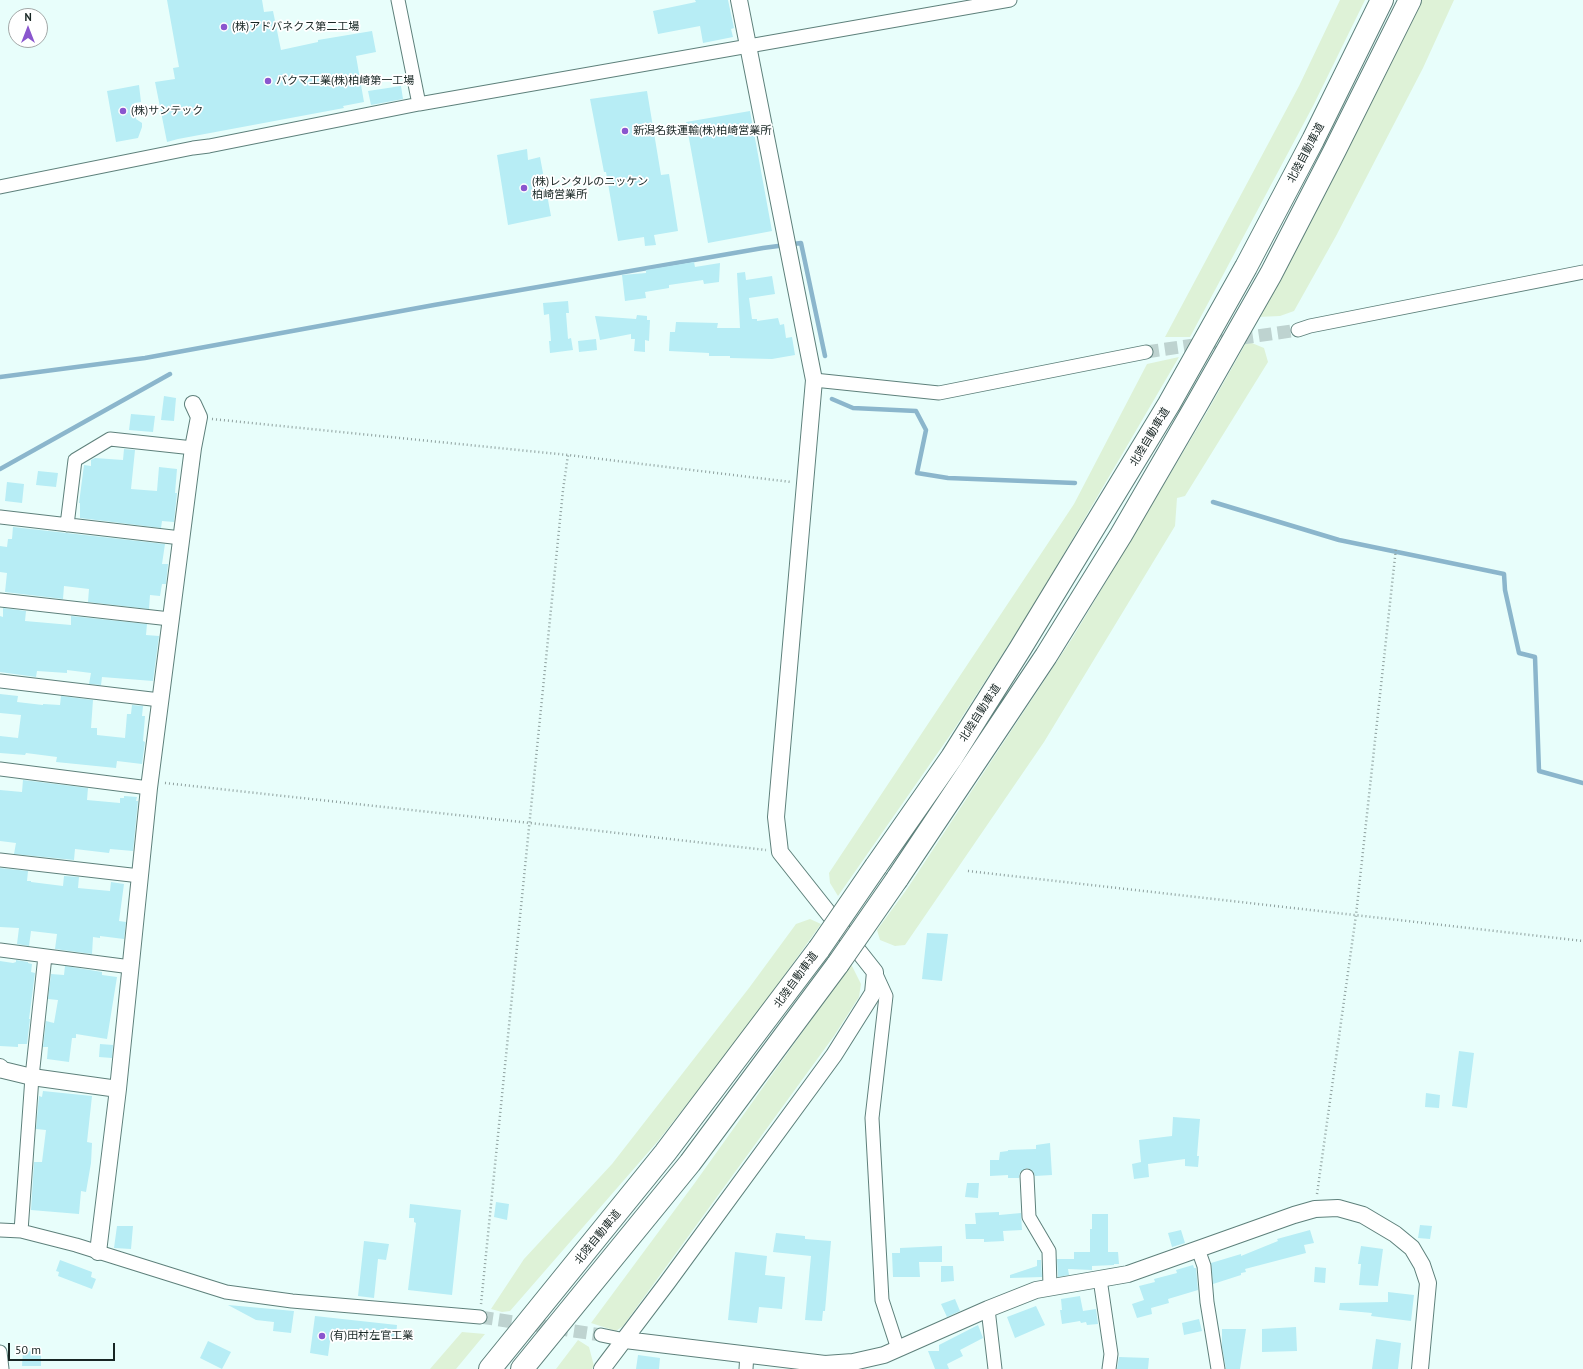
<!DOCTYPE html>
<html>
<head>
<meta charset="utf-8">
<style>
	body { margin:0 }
	#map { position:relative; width:1583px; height:1369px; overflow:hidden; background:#e8fefb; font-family:"PT Sans",sans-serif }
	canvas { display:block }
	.north { position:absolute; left:8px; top:8px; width:40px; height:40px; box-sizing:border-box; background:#fff; border:1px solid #a2a8a7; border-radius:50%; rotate:0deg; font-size:11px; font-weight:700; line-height:16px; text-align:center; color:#172523 }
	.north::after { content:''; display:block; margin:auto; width:14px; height:18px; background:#8a56ce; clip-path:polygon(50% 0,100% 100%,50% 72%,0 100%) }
	.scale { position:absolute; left:8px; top:1343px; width:107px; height:18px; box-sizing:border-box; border:2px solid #172523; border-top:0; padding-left:5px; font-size:12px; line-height:14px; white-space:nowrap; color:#172523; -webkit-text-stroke:3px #fff; paint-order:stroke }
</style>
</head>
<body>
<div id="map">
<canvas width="1583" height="1369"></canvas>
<div class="north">N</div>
<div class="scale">50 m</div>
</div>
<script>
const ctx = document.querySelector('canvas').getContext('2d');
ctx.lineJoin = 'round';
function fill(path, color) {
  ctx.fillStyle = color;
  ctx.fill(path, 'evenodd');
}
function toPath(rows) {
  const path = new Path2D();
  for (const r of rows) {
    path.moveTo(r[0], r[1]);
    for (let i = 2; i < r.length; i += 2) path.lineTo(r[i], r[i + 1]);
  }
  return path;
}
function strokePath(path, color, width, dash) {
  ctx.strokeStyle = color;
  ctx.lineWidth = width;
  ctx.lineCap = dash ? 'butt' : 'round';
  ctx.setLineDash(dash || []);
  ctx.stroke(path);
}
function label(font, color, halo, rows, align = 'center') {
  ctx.font = font + ' "PT Sans","Noto Sans JP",sans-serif';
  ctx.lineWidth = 3.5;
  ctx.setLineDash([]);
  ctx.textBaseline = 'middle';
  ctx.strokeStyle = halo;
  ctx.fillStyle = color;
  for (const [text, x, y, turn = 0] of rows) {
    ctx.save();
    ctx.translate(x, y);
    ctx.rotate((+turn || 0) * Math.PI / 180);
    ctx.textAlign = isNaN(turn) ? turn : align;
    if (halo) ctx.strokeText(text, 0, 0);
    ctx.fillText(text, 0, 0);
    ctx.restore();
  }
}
const green = toPath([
	[1340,0,1365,0,1313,106,1190,337,1165,337,1299,86],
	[1420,0,1454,0,1423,68,1336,236,1294,311,1280,316,1257,317,1339,168],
	[1247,341,1264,348,1268,362,1185,496,1177,498,1175,526,1044,742,905,945,895,946,880,940,877,930,907,889,1073,637,1207,412],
	[1179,357,1034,605,953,731,838,896,830,883,829,873,1074,504,1147,364],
	[810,919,821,924,746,1029,658,1141,510,1311,502,1312,491,1309,524,1259,612,1164,749,988,796,924],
	[851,964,861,984,859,997,834,1036,623,1326,616,1331,591,1323,694,1184],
	[462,1332,485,1334,456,1369,430,1369],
	[578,1340,589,1347,594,1366,592,1369,556,1369]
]);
const stream = toPath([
	[0,377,145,358,434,305,763,248,801,243,825,356],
	[832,399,853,408,916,411,926,430,917,473,948,478,1075,483],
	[0,469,170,374],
	[1213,502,1339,540,1504,574,1505,590,1519,653,1535,657,1539,771,1583,783]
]);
const building = toPath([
	[167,0,262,0,264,12,273,11,281,50,318,42,318,40,372,31,376,52,356,56,364,102,343,106,344,108,178,139,167,142,155,82,175,79,173,68,179,67],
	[695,0,728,0,734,28,731,29,733,37,703,43,700,26,658,34,653,11,696,2],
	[139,85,141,102,134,103,136,119,142,123,142,127,138,138,116,142,107,91],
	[401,86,403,99,371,105,368,91],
	[647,91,661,175,669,174,678,231,654,235,656,245,645,246,644,237,618,241,606,172,604,172,590,99],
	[750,111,772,231,708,243,686,122],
	[527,149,528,160,540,157,551,216,508,225,497,155],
	[694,262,695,267,720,263,719,282,704,284,703,280,669,285,669,288,645,292,646,298,625,301,622,275,646,273,646,270],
	[745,272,746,280,772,276,775,294,749,298,752,319,757,319,757,321,778,318,780,325,784,324,786,338,792,337,795,355,772,359,730,358,730,356,709,356,709,353,669,351,670,332,675,332,676,322,718,323,717,328,740,328,737,273],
	[568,301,569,313,566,313,568,339,571,338,573,350,550,353,549,341,551,341,549,314,544,315,543,303],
	[637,315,647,316,647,320,650,320,649,341,645,340,645,352,634,351,635,339,631,339,631,334,600,340,595,316,636,319],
	[596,339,597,350,579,352,578,341],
	[164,396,176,398,174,421,161,420],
	[131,414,155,416,153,432,129,430],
	[124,449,135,450,131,489,157,491,159,467,177,469,175,493,177,493,174,522,162,521,161,528,80,518,80,503,79,503,84,465,91,466,91,460,95,458,123,460],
	[38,471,58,473,56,487,36,485],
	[7,482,24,484,22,503,5,501],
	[13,527,165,544,162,564,168,564,166,584,162,584,160,596,150,595,149,609,88,602,89,589,64,586,63,599,5,592,7,573,0,572,0,546,7,547,8,539,12,539],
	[3,608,26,611,25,621,71,625,71,616,147,624,146,635,159,636,153,681,102,677,101,685,89,684,91,673,67,670,67,673,37,671,36,677,0,672,0,616,3,617],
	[0,694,18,696,17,702,43,705,43,704,60,705,61,696,93,700,91,728,97,728,97,735,125,738,127,714,131,714,132,705,143,706,142,716,145,716,143,741,145,742,142,764,117,761,116,768,56,762,57,757,26,753,25,755,0,753,0,736,18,738,21,715,0,713],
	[23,780,88,788,87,800,120,803,120,798,124,798,124,796,137,797,136,801,138,801,133,851,110,849,109,853,75,849,74,860,14,854,16,843,0,841,0,790,22,792],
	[0,868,28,871,27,881,31,881,31,882,63,886,64,876,79,877,78,888,110,891,111,882,124,884,119,921,126,922,124,939,100,936,100,938,93,937,92,954,55,949,57,934,31,931,29,946,17,944,19,928,0,927],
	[927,933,948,934,942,981,922,979],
	[16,960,28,962,28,963,32,964,31,972,35,973,29,1019,30,1019,27,1044,18,1044,18,1047,0,1046,0,961,13,963,16,962],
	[65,966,90,970,102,972,102,975,117,977,107,1039,76,1034,76,1038,72,1038,69,1062,47,1059,48,1047,43,1047,46,1021,54,1023,58,1000,48,999,51,974,64,975],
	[100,1044,113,1045,112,1058,99,1057],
	[1459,1051,1474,1053,1467,1108,1452,1106],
	[43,1091,92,1096,87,1142,92,1143,91,1163,86,1192,81,1191,79,1214,31,1210,34,1162,42,1162,46,1130,36,1129,39,1096,42,1097],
	[1426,1093,1440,1095,1439,1108,1425,1107],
	[1173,1117,1200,1119,1197,1156,1199,1156,1198,1167,1185,1166,1185,1159,1148,1164,1149,1177,1134,1179,1132,1164,1141,1162,1139,1140,1172,1136],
	[1050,1143,1052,1175,1035,1176,1033,1171,1027,1168,1020,1172,1019,1178,1008,1178,1008,1175,990,1176,990,1160,999,1160,1000,1152,1008,1151,1008,1150,1036,1149,1036,1145],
	[967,1183,979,1183,978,1198,965,1197],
	[496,1202,509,1204,507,1220,494,1217],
	[410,1204,461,1210,452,1295,408,1290,416,1223,414,1222,414,1218,409,1218],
	[999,1212,999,1215,1021,1213,1022,1230,1003,1231,1004,1241,984,1242,984,1239,966,1239,965,1224,976,1224,975,1213],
	[1092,1214,1108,1214,1108,1252,1118,1252,1119,1264,1114,1264,1114,1265,1092,1266,1092,1270,1068,1269,1069,1275,1058,1277,1057,1259,1074,1259,1074,1252,1090,1252,1090,1229,1092,1229],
	[1420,1225,1432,1226,1430,1239,1418,1238],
	[117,1226,133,1226,131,1249,114,1248],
	[1181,1230,1185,1243,1172,1247,1168,1233],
	[1310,1230,1314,1243,1304,1245,1306,1253,1245,1269,1246,1272,1241,1273,1241,1275,1213,1284,1211,1263,1241,1254,1241,1256,1278,1241,1277,1239],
	[776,1233,805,1236,805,1239,831,1241,825,1311,823,1311,822,1321,805,1320,811,1256,773,1252],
	[364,1241,389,1244,386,1260,378,1259,374,1298,358,1296],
	[942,1246,942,1262,919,1262,920,1277,893,1277,892,1253,900,1253,900,1248],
	[1361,1246,1383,1249,1378,1286,1359,1285,1361,1264,1358,1264],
	[735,1252,767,1256,765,1275,785,1277,782,1309,759,1307,757,1323,728,1320],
	[60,1260,92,1272,91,1277,96,1279,92,1289,58,1276,59,1272,56,1271],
	[1037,1260,1041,1260,1042,1277,1010,1278,1010,1275,1037,1266],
	[1193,1265,1194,1268,1196,1268,1198,1290,1168,1299,1169,1303,1151,1308,1152,1314,1137,1318,1132,1304,1144,1300,1139,1286,1155,1282,1154,1279,1177,1273,1176,1270],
	[941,1266,953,1266,954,1281,941,1282],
	[1315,1267,1326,1268,1325,1283,1314,1282],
	[1388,1292,1414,1295,1411,1321,1371,1316,1372,1313,1339,1310,1340,1303,1388,1302],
	[1080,1296,1083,1311,1096,1309,1098,1324,1087,1325,1086,1322,1081,1323,1080,1321,1062,1324,1060,1310,1062,1310,1061,1299],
	[955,1299,960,1311,947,1317,941,1304],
	[228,1305,294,1311,291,1333,273,1331,274,1322,256,1320],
	[1036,1306,1045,1325,1015,1338,1007,1317],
	[315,1316,397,1325,396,1337,361,1334,360,1337,331,1334,328,1356,310,1353],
	[1199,1319,1202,1331,1184,1335,1182,1323],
	[978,1325,983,1338,960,1350,963,1356,947,1364,949,1369,935,1369,928,1351,939,1351,939,1345],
	[1296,1327,1297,1351,1262,1352,1262,1329],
	[1222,1329,1246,1329,1240,1369,1226,1369,1222,1347],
	[1376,1339,1401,1343,1398,1369,1372,1369],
	[208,1341,231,1352,222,1369,200,1358],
	[23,1351,41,1352,41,1366,22,1366],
	[638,1355,660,1358,659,1369,636,1369],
	[1119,1357,1149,1358,1148,1369,1117,1369]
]);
const minorTunnel = toPath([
	[1146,352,1298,330],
	[480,1317,601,1335]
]);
const path = toPath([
	[212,419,568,455,791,482],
	[165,783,530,823,766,850],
	[968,871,1583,941],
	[1317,1194,1356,915,1396,548],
	[481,1304,563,490,568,455]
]);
const minor = toPath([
	[398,0,419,104],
	[0,187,193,148,209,146,419,104,1010,0],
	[1298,330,1310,326,1583,272],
	[814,380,939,393,1146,352],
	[0,517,181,538],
	[67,525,75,460,110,439,193,448],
	[0,600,170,619],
	[0,681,160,700],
	[0,769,149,788],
	[0,860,140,876],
	[0,950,131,967],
	[875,972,886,996,872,1118,882,1300,898,1349],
	[1027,1176,1029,1217,1049,1251,1050,1287],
	[0,1230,21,1231,76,1245,226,1292,292,1301,480,1317],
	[21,1231,32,1077,45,956],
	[1198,1249,1204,1266,1207,1302,1218,1369],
	[1100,1279,1111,1354,1109,1369],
	[988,1309,995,1369],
	[601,1335,625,1340],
	[0,1352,2,1369],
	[746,1369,747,1354]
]);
const tertiary = toPath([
	[0,1067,3,1070,32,1077,118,1089],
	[98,1252,118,1089,149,788,193,448,199,417,193,404],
	[625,1340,825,1364,853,1362,884,1355,988,1309,1036,1290,1128,1274,1294,1215,1315,1209,1338,1208,1363,1215,1395,1234,1412,1248,1422,1265,1428,1283,1420,1369],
	[602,1369,667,1283,834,1055,873,993,875,972,780,852,776,817,814,380,739,0]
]);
const motorway = toPath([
	[876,866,952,757,1020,649,1169,404,1246,267,1313,140,1382,0],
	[897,879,1046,656,1121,535,1197,404,1271,274,1335,150,1410,0],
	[490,1369,665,1153,819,949],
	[522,1369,690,1163,838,964]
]);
const motorwayBridge = toPath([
	[819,949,876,866],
	[838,964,897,879]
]);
const markers = [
	[224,27,4,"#8a56ce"],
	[268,81,4,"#8a56ce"],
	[123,111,4,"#8a56ce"],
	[625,131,4,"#8a56ce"],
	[524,188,4,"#8a56ce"],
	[322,1336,4,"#8a56ce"]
];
const poiNames = [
	["(株)アドバネクス第二工場",232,27],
	["バクマ工業(株)柏崎第一工場",276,81],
	["(株)サンテック",131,111],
	["新潟名鉄運輸(株)柏崎営業所",633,131],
	["(株)レンタルのニッケン",532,182],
	["柏崎営業所",532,195],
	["(有)田村左官工業",330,1336]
];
const streetNames = [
	["北陸自動車道",1306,153,-62],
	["北陸自動車道",1150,437,-59],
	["北陸自動車道",980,713,-57],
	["北陸自動車道",796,980,-54],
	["北陸自動車道",598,1237,-51]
];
fill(green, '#def2d7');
strokePath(stream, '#8bb6cc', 4.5);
fill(building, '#b7edf5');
strokePath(minorTunnel, '#bed3d0', 13, [13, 6]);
strokePath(minor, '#5e807b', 15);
strokePath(tertiary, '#5e807b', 18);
strokePath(motorway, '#5e807b', 24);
strokePath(path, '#8ea09e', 2.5, [1, 3]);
strokePath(minor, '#fff', 13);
strokePath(tertiary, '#fff', 16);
strokePath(motorway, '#fff', 22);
strokePath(motorwayBridge, '#5e807b', 24, []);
strokePath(motorwayBridge, '#fff', 22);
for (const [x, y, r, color] of markers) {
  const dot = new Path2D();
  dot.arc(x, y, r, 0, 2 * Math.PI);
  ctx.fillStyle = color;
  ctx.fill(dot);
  strokePath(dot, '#fff', 1.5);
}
label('11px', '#172523', '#fff', poiNames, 'left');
label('11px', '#172523', '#fff', streetNames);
</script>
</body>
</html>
